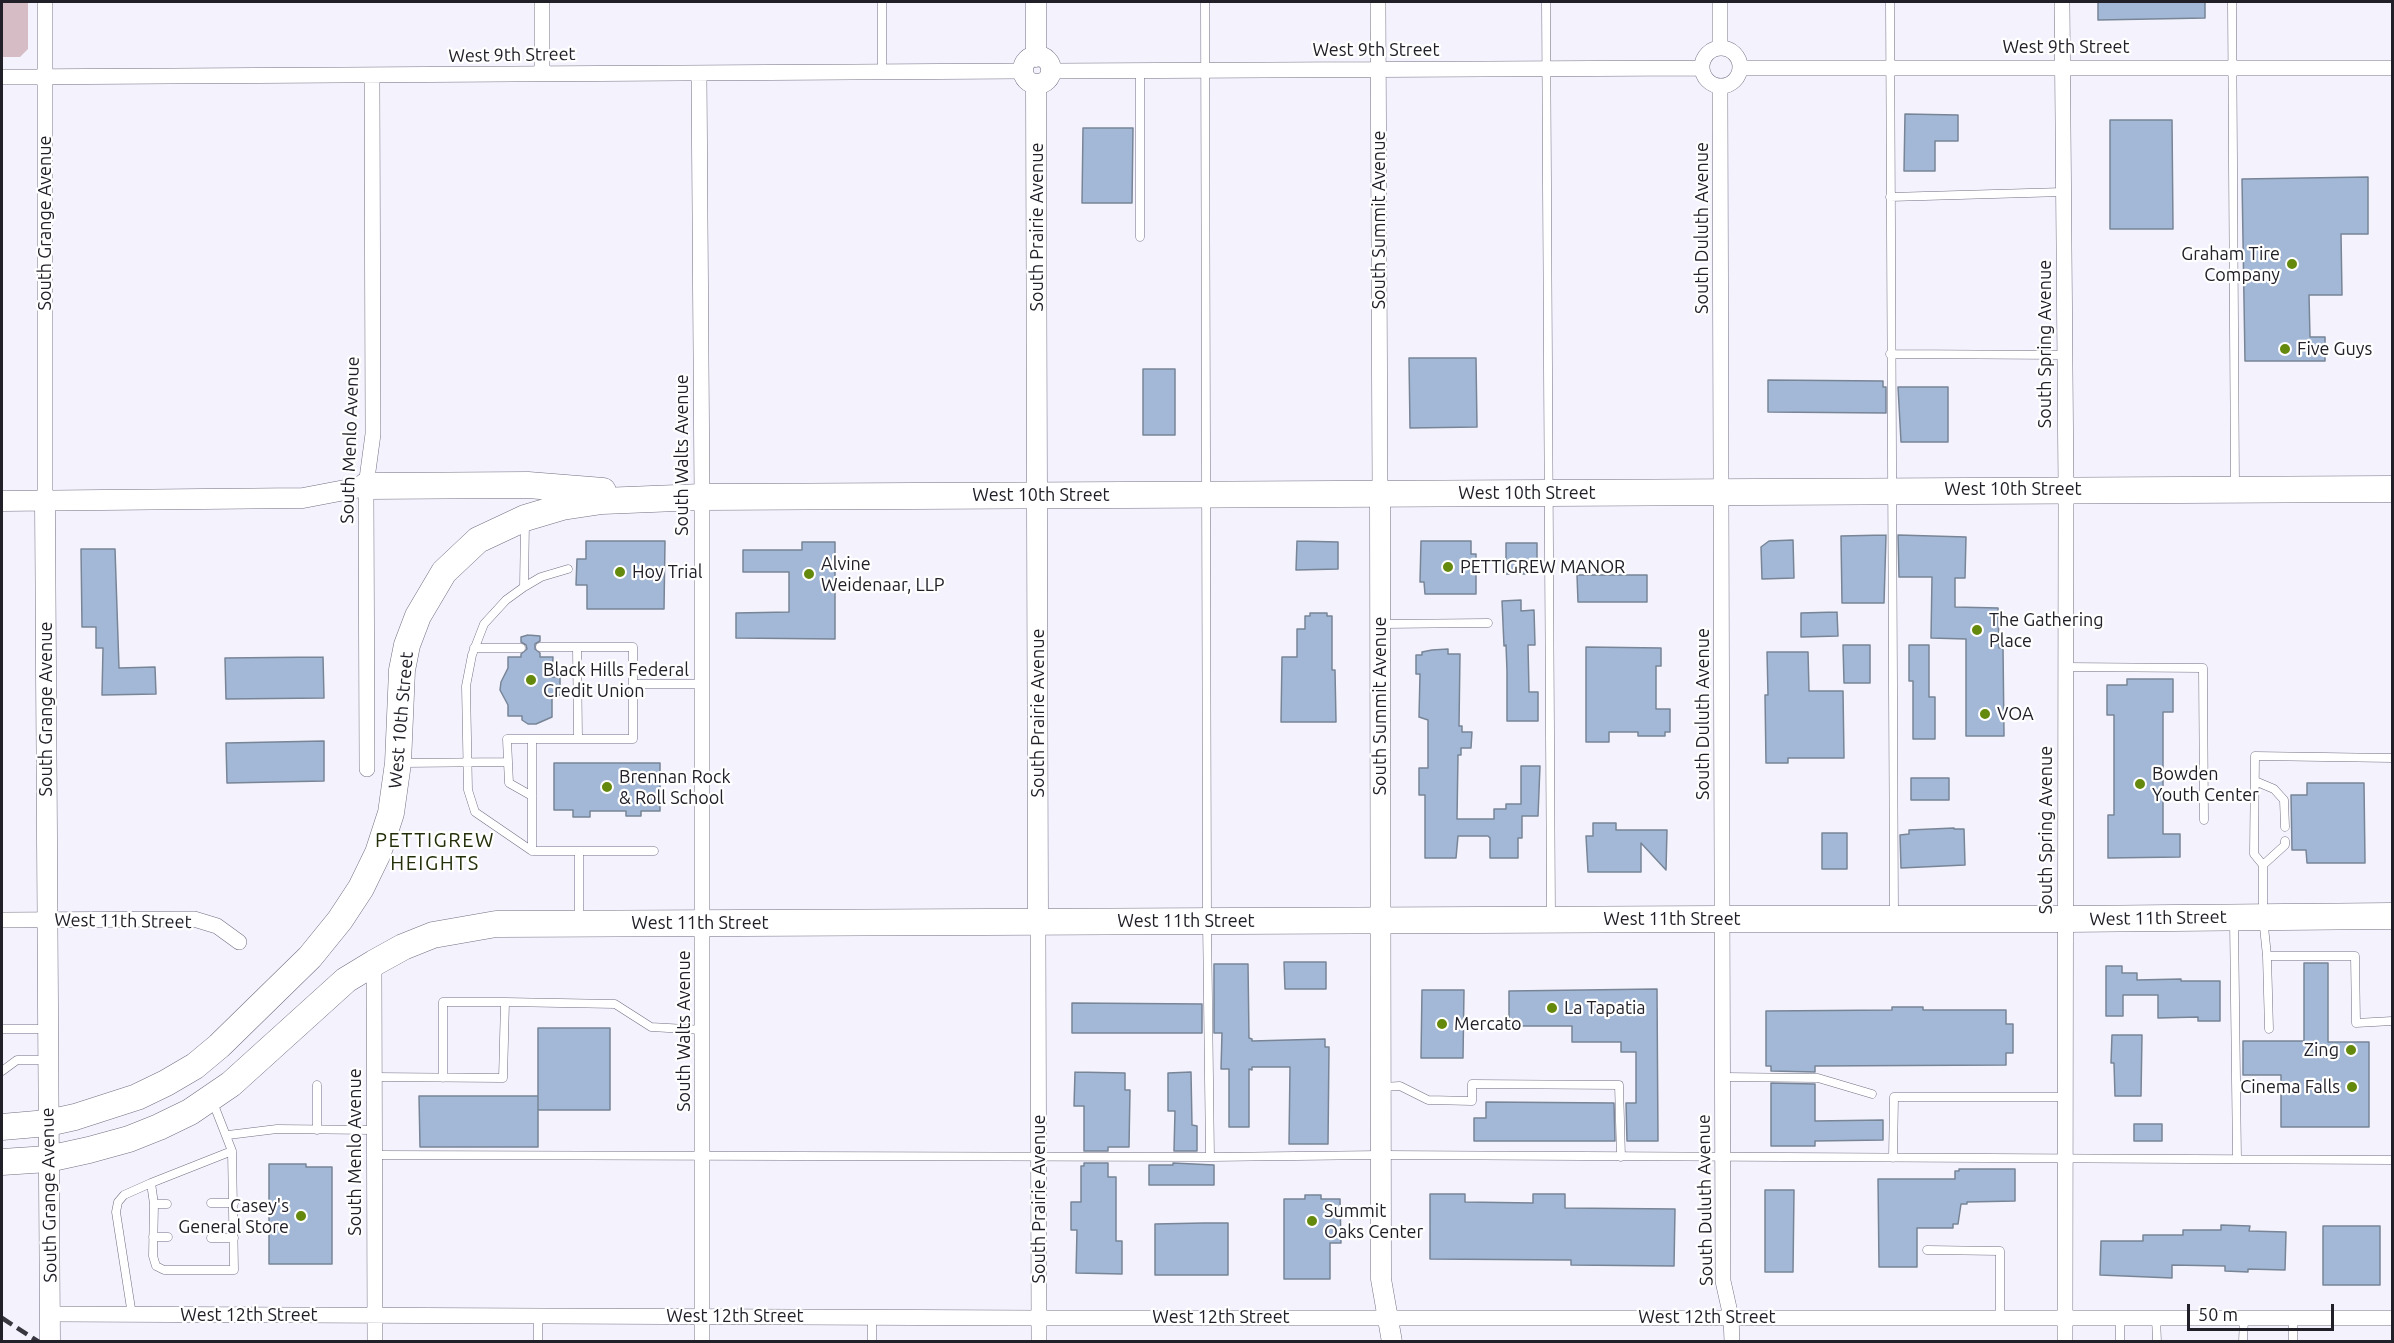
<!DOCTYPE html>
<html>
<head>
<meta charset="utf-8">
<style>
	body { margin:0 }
	#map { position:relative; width:2394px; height:1343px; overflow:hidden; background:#f4f3fd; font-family:Ubuntu,sans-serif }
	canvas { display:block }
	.frame { position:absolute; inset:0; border:3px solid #212028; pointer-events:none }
	.scale { position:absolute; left:2187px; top:1304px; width:147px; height:27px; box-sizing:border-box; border:3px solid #212028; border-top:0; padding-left:8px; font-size:18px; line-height:21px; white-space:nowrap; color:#212028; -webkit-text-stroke:4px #fff; paint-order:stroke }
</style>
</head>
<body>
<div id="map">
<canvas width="2394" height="1343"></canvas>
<div class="frame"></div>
<div class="scale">50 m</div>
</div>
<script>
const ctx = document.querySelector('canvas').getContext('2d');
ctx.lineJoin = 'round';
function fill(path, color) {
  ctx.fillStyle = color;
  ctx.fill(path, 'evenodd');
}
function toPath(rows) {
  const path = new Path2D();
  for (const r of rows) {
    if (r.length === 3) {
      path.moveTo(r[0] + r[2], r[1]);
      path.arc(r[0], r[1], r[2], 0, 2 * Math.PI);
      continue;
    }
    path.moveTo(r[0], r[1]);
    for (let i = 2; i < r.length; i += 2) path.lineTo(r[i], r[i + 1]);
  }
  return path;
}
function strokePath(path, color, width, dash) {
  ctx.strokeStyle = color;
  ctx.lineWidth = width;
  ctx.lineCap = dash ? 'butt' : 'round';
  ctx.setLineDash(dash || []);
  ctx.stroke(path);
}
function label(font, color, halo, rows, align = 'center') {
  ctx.font = font + ' Ubuntu,sans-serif';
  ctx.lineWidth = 4.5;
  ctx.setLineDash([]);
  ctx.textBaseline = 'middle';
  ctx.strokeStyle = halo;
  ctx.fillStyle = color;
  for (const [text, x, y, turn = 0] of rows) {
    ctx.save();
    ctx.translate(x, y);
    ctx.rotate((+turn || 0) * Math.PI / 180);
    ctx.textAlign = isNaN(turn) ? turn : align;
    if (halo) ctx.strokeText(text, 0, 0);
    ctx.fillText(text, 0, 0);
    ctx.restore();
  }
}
const green = toPath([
	[2,2,28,2,28,49,20,57,2,57]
]);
const building = toPath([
	[2098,2,2205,2,2205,18,2098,20,2098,2],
	[1905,114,1958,115,1958,141,1935,141,1935,171,1904,171,1905,114],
	[2110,120,2172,120,2173,229,2110,229,2110,120],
	[1083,128,1133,128,1132,203,1082,203,1083,128],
	[2368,177,2368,234,2341,234,2342,295,2309,295,2310,337,2325,337,2325,361,2245,361,2242,179,2368,177],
	[1409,358,1476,358,1477,427,1410,428,1409,358],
	[1143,369,1175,369,1175,435,1143,435,1143,369],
	[1768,380,1883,381,1883,387,1886,387,1886,413,1768,412,1768,380],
	[1898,387,1948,387,1948,442,1901,442,1898,387],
	[1886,535,1884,603,1842,603,1841,536,1886,535],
	[1898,535,1966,537,1965,578,1955,578,1955,607,1998,608,1999,648,2003,647,2004,736,1966,736,1966,639,1931,638,1932,577,1899,577,1898,535],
	[1793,540,1794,578,1762,579,1761,547,1769,541,1793,540],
	[586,541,665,541,664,609,587,609,587,585,576,585,577,559,586,559,586,541],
	[1297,541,1338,542,1338,569,1296,570,1297,541],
	[1421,541,1471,541,1471,554,1476,554,1476,594,1425,594,1424,582,1420,582,1421,541],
	[802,542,835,542,835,639,736,638,736,613,789,612,789,572,743,572,743,550,802,550,802,542],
	[1506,543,1537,543,1537,574,1506,574,1506,543],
	[81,549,115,549,119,668,155,667,156,694,102,695,103,648,96,648,96,627,82,627,81,549],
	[1577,575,1647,575,1647,602,1578,602,1577,575],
	[1521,600,1521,611,1534,610,1535,645,1528,645,1529,692,1538,692,1538,721,1507,721,1507,671,1506,645,1504,646,1502,601,1521,600],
	[1837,612,1838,636,1801,637,1801,613,1837,612],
	[1310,613,1327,613,1327,616,1332,616,1332,670,1335,670,1336,722,1281,722,1282,657,1297,657,1297,629,1305,629,1305,616,1310,616,1310,613],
	[528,635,540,636,540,641,535,644,535,649,540,653,540,657,553,657,552,677,560,677,560,695,552,695,552,717,536,724,528,724,522,720,522,716,508,716,508,705,500,690,501,682,508,668,508,657,521,657,521,654,527,649,526,645,521,642,521,637,528,635],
	[1843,645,1870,645,1870,683,1844,683,1843,645],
	[1909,645,1929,645,1929,697,1935,697,1935,739,1913,739,1913,681,1909,681,1909,645],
	[1586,647,1661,648,1661,666,1656,666,1656,709,1670,709,1670,732,1665,732,1665,736,1638,736,1638,732,1609,732,1609,742,1586,742,1586,647],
	[1448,649,1448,654,1460,654,1459,726,1462,726,1462,732,1472,732,1471,748,1461,748,1461,755,1458,755,1457,819,1494,819,1494,809,1506,809,1506,804,1521,804,1521,766,1540,766,1538,816,1522,816,1522,838,1518,838,1518,858,1490,858,1490,838,1488,836,1458,836,1456,858,1425,858,1425,795,1419,795,1419,768,1428,768,1428,720,1419,717,1420,674,1416,674,1416,655,1422,655,1422,652,1432,650,1448,649],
	[1767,652,1808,652,1809,691,1843,691,1844,758,1788,758,1788,763,1766,763,1765,695,1768,695,1767,652],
	[323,657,324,698,226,699,225,658,323,657],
	[2127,679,2173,679,2173,712,2163,712,2163,834,2180,834,2180,857,2108,858,2108,815,2114,815,2114,715,2107,715,2107,685,2127,685,2127,679],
	[324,741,324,781,227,783,226,743,324,741],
	[554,763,660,763,660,811,641,811,641,816,626,816,626,811,590,811,590,817,573,817,573,810,554,810,554,763],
	[1911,778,1949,778,1949,800,1911,800,1911,778],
	[2307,783,2364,783,2365,863,2307,863,2306,850,2292,850,2291,795,2307,795,2307,783],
	[1593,823,1616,823,1616,830,1667,830,1666,870,1641,843,1641,872,1588,872,1586,836,1593,836,1593,823],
	[1954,828,1954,829,1964,829,1965,865,1901,868,1900,835,1909,834,1909,830,1954,828],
	[1822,833,1847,833,1847,869,1822,869,1822,833],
	[1284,962,1326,962,1326,989,1285,989,1284,962],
	[2304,963,2328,963,2328,1042,2369,1042,2369,1127,2281,1127,2281,1075,2243,1075,2243,1041,2304,1041,2304,963],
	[1214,964,1248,964,1249,1038,1252,1039,1252,1041,1325,1039,1325,1047,1329,1047,1328,1144,1289,1144,1290,1067,1252,1067,1252,1070,1249,1069,1249,1127,1229,1127,1229,1069,1221,1069,1222,1033,1214,1033,1214,964],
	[2106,966,2122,966,2122,973,2137,973,2137,980,2181,979,2181,981,2220,981,2220,1021,2198,1021,2198,1017,2158,1018,2158,995,2123,995,2123,1016,2106,1016,2106,966],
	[1657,989,1658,1141,1627,1141,1626,1103,1636,1103,1636,1052,1621,1052,1621,1042,1572,1042,1572,1026,1509,1026,1509,991,1657,989],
	[1422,990,1464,990,1463,1058,1421,1058,1422,990],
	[1072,1003,1202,1004,1202,1033,1072,1033,1072,1003],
	[1892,1007,1923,1007,1923,1010,2006,1010,2006,1024,2013,1024,2013,1053,2006,1053,2006,1065,1815,1066,1815,1072,1771,1071,1771,1066,1766,1066,1766,1011,1892,1010,1892,1007],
	[538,1028,610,1028,610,1110,538,1110,538,1028],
	[2112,1035,2142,1035,2141,1096,2115,1096,2114,1063,2111,1063,2112,1035],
	[1075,1072,1125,1073,1125,1090,1130,1090,1129,1147,1108,1147,1108,1151,1084,1151,1084,1106,1074,1106,1075,1072],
	[1191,1072,1192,1125,1197,1126,1197,1151,1174,1151,1175,1111,1168,1111,1168,1073,1191,1072],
	[1771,1083,1815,1084,1815,1121,1883,1120,1883,1140,1815,1141,1815,1146,1771,1146,1771,1083],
	[419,1096,538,1096,538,1147,420,1147,419,1096],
	[1486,1102,1614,1103,1615,1141,1474,1141,1474,1118,1486,1118,1486,1102],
	[2134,1124,2162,1124,2162,1141,2134,1141,2134,1124],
	[1084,1163,1108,1163,1108,1177,1116,1177,1116,1241,1122,1241,1122,1274,1076,1273,1077,1230,1071,1230,1071,1202,1081,1202,1081,1166,1084,1166,1084,1163],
	[1173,1163,1214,1165,1214,1185,1149,1185,1149,1165,1173,1165,1173,1163],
	[269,1164,306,1164,306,1167,332,1167,332,1264,269,1264,269,1164],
	[1959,1169,2015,1169,2015,1201,1967,1202,1967,1204,1961,1204,1958,1224,1953,1224,1953,1228,1917,1228,1917,1267,1879,1267,1878,1179,1955,1179,1955,1171,1959,1171,1959,1169],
	[1765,1190,1794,1190,1793,1272,1765,1272,1765,1190],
	[1430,1194,1465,1194,1465,1202,1533,1203,1533,1194,1565,1194,1565,1208,1675,1209,1674,1266,1571,1265,1571,1260,1430,1259,1430,1194],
	[1305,1195,1321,1195,1321,1199,1340,1199,1341,1243,1330,1243,1330,1279,1284,1279,1284,1199,1305,1199,1305,1195],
	[1204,1223,1228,1223,1228,1275,1155,1275,1155,1224,1204,1223],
	[2221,1225,2250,1226,2249,1231,2286,1232,2285,1270,2248,1269,2248,1272,2225,1271,2225,1266,2172,1265,2172,1278,2100,1275,2101,1241,2143,1241,2143,1235,2183,1235,2183,1230,2221,1230,2221,1225],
	[2323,1226,2380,1226,2380,1285,2323,1285,2323,1226]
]);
const service = toPath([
	[882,2,882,72],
	[1205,2,1207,921,1210,1157],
	[1546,2,1551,915],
	[1890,2,1894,915],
	[2232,2,2235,487],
	[1140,71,1140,237],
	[1890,197,2063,192],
	[1890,354,2064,355],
	[524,587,525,522],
	[1381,624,1488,623],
	[540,647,577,647],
	[474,648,521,648],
	[2065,667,2203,668,2204,820],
	[633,684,703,684],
	[532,739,532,851,654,851],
	[508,762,507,739,633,739,633,647,577,647,578,739],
	[402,763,508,762,509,783,532,796],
	[2255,781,2274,789,2284,800,2285,827],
	[532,851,475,812,468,790,466,686,472,655,484,624,506,600,524,587,541,577,568,569],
	[579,851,579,919],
	[2263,865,2285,845,2285,841],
	[2234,921,2237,1159],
	[2267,956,2263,917,2263,865,2254,854,2255,756,2392,758],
	[2,1029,47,1029],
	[2269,1029,2267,956,2355,956,2356,1023,2392,1021],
	[2,1071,17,1060,46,1060],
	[374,1077,503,1078,505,1002,615,1004,651,1027,703,1030],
	[1723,1077,1818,1078,1872,1094],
	[443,1078,443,1002,505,1002],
	[317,1085,317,1130],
	[1382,1087,1400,1086,1428,1100,1472,1101,1472,1084,1619,1085,1621,1157],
	[212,1100,232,1151,234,1270,164,1270,156,1266,153,1256,154,1204,151,1183,232,1151],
	[228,1135,277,1129,374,1130],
	[374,1155,1210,1157,1381,1155,2392,1160],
	[1893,1158,1894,1097,2065,1097],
	[211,1203,234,1203],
	[154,1204,167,1204],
	[153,1237,168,1237],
	[211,1238,234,1238],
	[1927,1250,2000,1251,2000,1318],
	[132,1315,116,1212,118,1202,124,1195,151,1183],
	[2156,1317,2157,1342],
	[2120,1318,2120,1342],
	[2293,1318,2293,1342],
	[538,1342,538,1315],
	[872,1342,872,1317],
	[2243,1342,2244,1318]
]);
const minor = toPath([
	[45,2,45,501],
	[542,2,542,74],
	[1378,2,1380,494],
	[1720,2,1720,48],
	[2062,2,2066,489,2065,1342],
	[1721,67,19],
	[1740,68,2392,68],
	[1051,71,1702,68],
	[699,73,702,497,702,1342],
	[2,77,1023,71],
	[1720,86,1723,1281,1731,1317,1732,1342],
	[367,769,366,486,373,434,372,76],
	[2,920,194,919,217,926,239,942],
	[1038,922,1039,1342],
	[374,963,375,1342],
	[50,1314,1039,1318,2392,1318]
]);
const tertiary = toPath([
	[1036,2,1036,57],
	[1037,70,14],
	[1036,84,1038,922],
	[1380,494,1381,1279,1392,1342],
	[2,501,303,498,366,486],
	[45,501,50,1342]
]);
const primary = toPath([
	[366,486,528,485,603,491],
	[2,1127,48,1123,75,1117,137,1097,166,1083,195,1066,219,1046,310,957,340,920,361,888,378,853,391,813,398,763,402,670,407,645,418,616,444,572,478,540,525,518,562,507,602,501,702,497,2392,489],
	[2,1162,48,1159,89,1150,129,1139,159,1127,190,1112,231,1084,346,980,374,963,403,947,433,935,496,924,1722,919,2065,919,2392,916]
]);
const rail = toPath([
	[2,1318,39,1342]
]);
const markers = [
	[2292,264,6,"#65890d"],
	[2285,349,6,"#65890d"],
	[1448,567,6,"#65890d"],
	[620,572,6,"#65890d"],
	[809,574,6,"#65890d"],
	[1977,630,6,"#65890d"],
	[531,680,6,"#65890d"],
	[1985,714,6,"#65890d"],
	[2140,784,6,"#65890d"],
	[607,787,6,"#65890d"],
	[1552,1008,6,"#65890d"],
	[1442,1024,6,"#65890d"],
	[2351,1050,6,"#65890d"],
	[2352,1087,6,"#65890d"],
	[301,1216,6,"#65890d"],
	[1312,1221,6,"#65890d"]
];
const streetNames = [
	["West 9th Street",2066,47],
	["West 9th Street",1376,50],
	["West 9th Street",512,55,-1],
	["South Summit Avenue",1379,220,-90],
	["South Grange Avenue",45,223,-90],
	["South Prairie Avenue",1037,227,-90],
	["South Duluth Avenue",1702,228,-90],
	["South Spring Avenue",2045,344,-90],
	["South Menlo Avenue",350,440,-88],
	["South Walts Avenue",682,455,-90],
	["West 10th Street",2013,489],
	["West 10th Street",1527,493],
	["West 10th Street",1041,495],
	["South Summit Avenue",1380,706,-90],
	["South Grange Avenue",46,709,-90],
	["South Prairie Avenue",1038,713,-90],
	["South Duluth Avenue",1703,714,-90],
	["West 10th Street",401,720,-85],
	["South Spring Avenue",2046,830,-90],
	["West 11th Street",2158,918,-1],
	["West 11th Street",1672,919],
	["West 11th Street",123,921,1],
	["West 11th Street",1186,921],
	["West 11th Street",700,923],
	["South Walts Avenue",684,1031,-90],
	["South Menlo Avenue",355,1152,-90],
	["South Grange Avenue",49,1195,-91],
	["South Prairie Avenue",1039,1199,-90],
	["South Duluth Avenue",1705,1200,-91],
	["West 12th Street",249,1315],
	["West 12th Street",735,1316],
	["West 12th Street",1221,1317],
	["West 12th Street",1707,1317]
];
const poiNames = [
	["Graham Tire",2280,254,"right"],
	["Company",2280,275,"right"],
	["Five Guys",2297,349],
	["Alvine",821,564],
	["Weidenaar, LLP",821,585],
	["PETTIGREW MANOR",1460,567],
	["Hoy Trial",632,572],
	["The Gathering",1989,620],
	["Place",1989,641],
	["Black Hills Federal",543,670],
	["Credit Union",543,691],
	["VOA",1997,714],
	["Bowden",2152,774],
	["Youth Center",2152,795],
	["Brennan Rock",619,777],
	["& Roll School",619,798],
	["La Tapatia",1564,1008],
	["Mercato",1454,1024],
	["Zing",2339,1050,"right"],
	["Cinema Falls",2340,1087,"right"],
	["Casey's",289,1206,"right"],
	["General Store",289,1227,"right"],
	["Summit",1324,1211],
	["Oaks Center",1324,1232]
];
const neighbourhoodNames = [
	["PETTIGREW",435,840],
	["HEIGHTS",435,863]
];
fill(green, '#d6bdc5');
fill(building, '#a3b8d6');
strokePath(building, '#788597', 1.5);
strokePath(service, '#716f83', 9);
strokePath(minor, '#716f83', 16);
strokePath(tertiary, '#716f83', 21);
strokePath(primary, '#716f83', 27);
strokePath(service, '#fff', 8);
strokePath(minor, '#fff', 15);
strokePath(tertiary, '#fff', 20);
strokePath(primary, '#fff', 26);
strokePath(rail, '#383740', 4.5, [12, 6]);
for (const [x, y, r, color] of markers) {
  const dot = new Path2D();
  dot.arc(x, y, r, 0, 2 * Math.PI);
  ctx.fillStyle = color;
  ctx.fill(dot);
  strokePath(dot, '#fff', 2);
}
label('18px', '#212028', '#fff', streetNames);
label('18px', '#212028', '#fff', poiNames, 'left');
ctx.letterSpacing = '1.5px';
label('20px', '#232f0a', '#fff', neighbourhoodNames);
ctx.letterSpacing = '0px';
</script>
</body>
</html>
